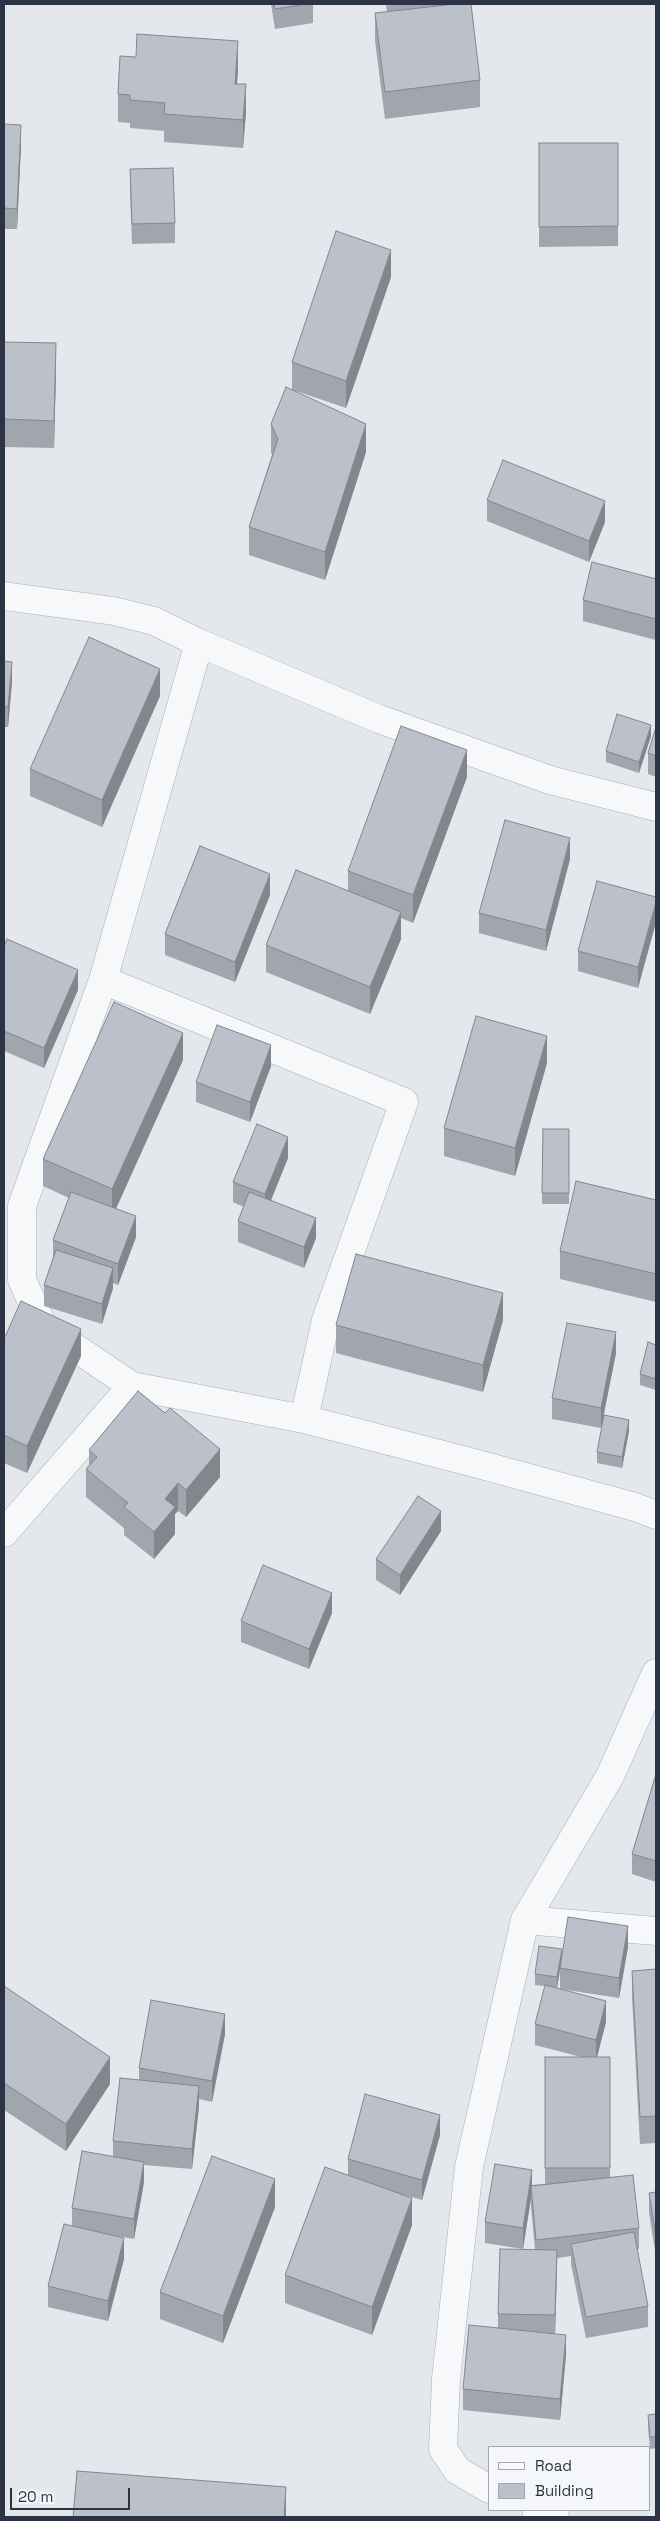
<!DOCTYPE html>
<html>
<head>
<meta charset="utf-8">
<style>
	body { margin:0 }
	#map { position:relative; width:660px; height:2521px; overflow:hidden; background:#e4e7ec; font-family:"Space Grotesk",sans-serif }
	canvas { display:block }
	.frame { position:absolute; inset:0; border:5px solid #2b3445; pointer-events:none }
	.legend { position:absolute; left:488px; top:2446px; width:162px; height:65px; box-sizing:border-box; background:#f4f6f9; border:1px solid #a4a8b1; margin:0; padding:6px 9px; list-style:none; font-size:15px; color:#2b3445 }
	.legend li { display:flex; align-items:center; gap:10px; height:25px }
	.legend b { width:25px; border:1px solid #a4a8b1 }
	.scale { position:absolute; left:10px; top:2488px; width:120px; height:22px; box-sizing:border-box; border:2px solid #2b3445; border-top:0; padding-left:6px; font-size:15px; line-height:18px; white-space:nowrap; color:#2b3445; -webkit-text-stroke:4px #f4f6f9; paint-order:stroke }
</style>
</head>
<body>
<div id="map">
<canvas width="660" height="2521"></canvas>
<div class="frame"></div>
<ul class="legend">
<li><b style="height:6px;background:#f7f8fa"></b>Road</li>
<li><b style="height:14px;background:#bbc0ca"></b>Building</li>
</ul>
<div class="scale">20 m</div>
</div>
<script>
const ctx = document.querySelector('canvas').getContext('2d');
ctx.lineJoin = 'round';
function toPath(rows) {
  const path = new Path2D();
  for (const r of rows) {
    path.moveTo(r[0], r[1]);
    for (let i = 2; i < r.length; i += 2) path.lineTo(r[i], r[i + 1]);
  }
  return path;
}
function strokePath(path, color, width, dash) {
  ctx.strokeStyle = color;
  ctx.lineWidth = width;
  ctx.lineCap = dash ? 'butt' : 'round';
  ctx.setLineDash(dash || []);
  ctx.stroke(path);
}
function fill(path, color) {
  ctx.fillStyle = color;
  ctx.fill(path, 'evenodd');
}
const minor = toPath([
	[4,596,114,611,154,621,199,643,379,719,550,780,656,807],
	[199,643,103,980,22,1206,22,1280,43,1326,132,1386,304,1419,478,1464,635,1507,656,1515],
	[103,980,404,1102,326,1320,304,1419],
	[4,1533,132,1386],
	[525,1920,656,1931],
	[489,2489,457,2470,443,2449,446,2379,469,2167,525,1920,610,1776,656,1673],
	[536,2510,555,2517]
]);
const wall = toPath([
	[271,4,313,4,313,23,275,29],
	[386,4,471,4,480,80,480,107,385,119,375,41,375,13,387,12],
	[238,69,237,84,246,112,243,148,164,142,164,131,130,128,130,123,118,122,118,94],
	[4,124,21,145,17,229,4,229],
	[539,143,618,143,618,246,539,247],
	[130,169,175,223,175,243,132,244,130,190],
	[391,277,346,408,293,390,366,452,325,580,249,555,249,527,272,455,271,452,271,424,292,390,292,362],
	[4,342,56,370,54,448,4,447],
	[487,500,605,522,589,562,487,521],
	[656,579,656,640,583,621,583,600],
	[4,661,12,682,8,727,4,727],
	[160,696,102,827,30,796,30,769],
	[656,727,656,777,648,774,648,753],
	[651,736,639,773,606,762,606,751],
	[467,777,413,923,401,918,401,939,370,1014,266,972,266,945,348,891,348,871],
	[570,859,546,951,479,933,479,913],
	[270,895,235,982,165,955,165,934],
	[656,897,656,922,638,988,578,971,578,951],
	[4,947,78,990,44,1068,4,1051],
	[183,1060,116,1209,136,1237,118,1285,113,1283,113,1288,102,1324,44,1306,44,1285,53,1258,53,1240,69,1198,43,1186,43,1159],
	[547,1063,515,1176,444,1156,444,1128],
	[271,1066,250,1122,196,1102,196,1082],
	[543,1129,569,1129,569,1204,542,1204],
	[288,1158,271,1200,316,1238,304,1268,238,1242,238,1221,244,1207,233,1202,233,1182],
	[656,1200,656,1302,560,1279,560,1251],
	[503,1320,483,1392,336,1353,336,1325],
	[4,1339,81,1356,27,1473,4,1463],
	[656,1345,656,1390,640,1385,640,1374],
	[616,1353,601,1428,552,1419,552,1398],
	[629,1431,622,1468,597,1463,597,1452],
	[89,1450,220,1477,186,1517,178,1511,175,1514,175,1534,154,1559,124,1535,124,1528,86,1497,86,1469,89,1466],
	[441,1531,400,1595,376,1580,376,1559],
	[332,1613,309,1669,241,1642,241,1621],
	[656,1774,656,1882,632,1874,632,1854],
	[628,1947,619,1998,560,1989,606,2022,597,2057,610,2057,610,2177,639,2228,639,2249,637,2249,648,2306,648,2327,586,2338,571,2264,571,2256,557,2258,555,2334,566,2355,560,2420,463,2410,463,2389,498,2328,498,2314,535,2250,531,2206,531,2198,523,2249,485,2243,485,2222,532,2185,545,2184,545,2057,581,2057,535,2045,535,2024,545,1986,535,1985,535,1974,562,1956],
	[560,1972,560,1989,557,1988],
	[656,1969,656,2143,640,2144,632,1998,632,1971],
	[4,1986,110,2084,66,2151,4,2110],
	[225,2034,212,2102,199,2099,199,2106,192,2169,144,2165,144,2182,134,2239,117,2236,124,2259,108,2321,48,2307,48,2286,72,2225,72,2208,113,2156,113,2141,139,2080,139,2068],
	[440,2135,422,2200,405,2195,412,2225,372,2335,285,2303,285,2275,348,2175,348,2159],
	[656,2192,656,2257,649,2213,649,2193],
	[275,2207,223,2343,160,2319,160,2292],
	[656,2414,656,2448,650,2449,648,2427,648,2415]
]);
const shadedWall = toPath([
	[238,41,238,69,235,111,235,84],
	[246,84,246,112,243,148,243,120],
	[21,125,21,145,17,229,17,209],
	[391,250,391,277,346,408,346,381],
	[56,343,56,370,54,448,54,421],
	[366,424,366,452,325,580,325,552],
	[605,501,605,522,589,562,589,541],
	[12,662,12,682,8,727,8,707],
	[160,669,160,696,102,827,102,800],
	[651,725,651,736,639,773,639,762],
	[467,750,467,777,413,923,413,895],
	[570,838,570,859,546,951,546,930],
	[270,874,270,895,235,982,235,962],
	[656,902,656,922,638,988,638,967],
	[401,912,401,939,370,1014,370,987],
	[78,970,78,990,44,1068,44,1048],
	[183,1033,183,1060,112,1217,112,1189],
	[547,1036,547,1063,515,1176,515,1148],
	[271,1045,271,1066,250,1122,250,1102],
	[288,1137,288,1158,265,1215,265,1194],
	[136,1216,136,1237,118,1285,118,1264],
	[316,1218,316,1238,304,1268,304,1247],
	[113,1268,113,1288,102,1324,102,1304],
	[503,1293,503,1320,483,1392,483,1365],
	[81,1329,81,1356,27,1473,27,1446],
	[616,1332,616,1353,601,1428,601,1408],
	[629,1420,629,1431,622,1468,622,1457],
	[220,1449,220,1477,186,1517,186,1490],
	[178,1483,178,1511,175,1514,175,1534,154,1559,154,1532,165,1499],
	[441,1511,441,1531,400,1595,400,1575],
	[332,1593,332,1613,309,1669,309,1649],
	[628,1926,628,1947,619,1998,619,1978],
	[562,1949,562,1960,560,1968,557,1988,557,1977],
	[606,2001,606,2022,596,2061,596,2040],
	[225,2014,225,2034,212,2102,212,2081],
	[110,2057,110,2084,66,2151,66,2124],
	[199,2086,199,2106,192,2169,192,2149],
	[440,2115,440,2135,422,2200,422,2180],
	[144,2162,144,2182,134,2239,134,2219],
	[532,2170,532,2190,531,2186,531,2198,523,2249,523,2228],
	[275,2179,275,2207,223,2343,223,2316],
	[412,2198,412,2225,372,2335,372,2307],
	[124,2238,124,2259,108,2321,108,2301],
	[557,2250,557,2271,555,2336,555,2315],
	[566,2335,566,2355,560,2420,560,2399],
	[286,2487,286,2517,284,2517]
]);
const building = toPath([
	[274,4,307,4,275,9,274,4],
	[455,4,471,4,480,80,385,92,375,13,455,4],
	[137,34,238,41,235,84,246,84,243,120,164,114,165,103,130,100,130,95,118,94,120,56,136,57,137,34],
	[4,124,21,125,17,209,4,208,4,124],
	[539,143,618,143,618,226,539,227,539,143],
	[173,168,175,223,132,224,130,169,173,168],
	[336,231,391,250,346,381,292,362,336,231],
	[4,342,56,343,54,421,4,419,4,342],
	[286,387,366,424,325,552,249,527,278,439,271,424,286,387],
	[503,460,605,501,589,541,487,500,503,460],
	[592,562,656,579,656,619,583,600,592,562],
	[89,637,160,669,102,800,30,769,89,637],
	[4,661,12,662,8,707,4,707,4,661],
	[617,714,651,725,639,762,606,751,617,714],
	[401,726,467,750,413,895,348,871,401,726],
	[656,727,656,756,648,753,656,727],
	[505,820,570,838,546,930,479,913,505,820],
	[200,846,270,874,235,962,165,934,200,846],
	[296,870,401,912,370,987,266,945,296,870],
	[597,881,656,897,656,902,638,967,578,951,597,881],
	[7,939,78,970,44,1048,4,1031,4,947,7,939],
	[114,1002,183,1033,112,1189,43,1159,114,1002],
	[476,1016,547,1036,515,1148,444,1128,476,1016],
	[217,1025,271,1045,250,1102,196,1082,217,1025],
	[257,1124,288,1137,265,1194,233,1182,257,1124],
	[543,1129,569,1129,569,1193,542,1193,543,1129],
	[576,1181,656,1200,656,1274,560,1251,576,1181],
	[71,1192,136,1216,118,1264,53,1240,71,1192],
	[249,1192,316,1218,304,1247,238,1221,249,1192],
	[56,1250,113,1268,102,1304,44,1285,56,1250],
	[356,1254,503,1293,483,1365,336,1325,356,1254],
	[21,1301,81,1329,27,1446,4,1435,4,1339,21,1301],
	[567,1323,616,1332,601,1408,552,1398,567,1323],
	[648,1342,656,1345,656,1379,640,1374,648,1342],
	[138,1391,165,1413,170,1408,220,1449,186,1490,178,1483,165,1499,175,1507,154,1532,124,1507,128,1503,86,1469,97,1457,89,1450,138,1391],
	[604,1415,629,1420,622,1457,597,1452,604,1415],
	[418,1496,441,1511,400,1575,376,1559,418,1496],
	[263,1565,332,1593,309,1649,241,1621,263,1565],
	[656,1774,656,1861,632,1854,656,1774],
	[568,1917,628,1926,619,1978,560,1968,568,1917],
	[539,1946,562,1949,557,1977,535,1974,539,1946],
	[656,1969,656,2116,640,2117,632,1971,656,1969],
	[545,1985,606,2001,596,2040,535,2024,545,1985],
	[4,1986,110,2057,66,2124,4,2083,4,1986],
	[151,2000,225,2014,212,2081,139,2068,151,2000],
	[545,2057,610,2057,610,2168,545,2168,545,2057],
	[120,2078,199,2086,192,2149,113,2141,120,2078],
	[365,2094,440,2115,422,2180,348,2159,365,2094],
	[82,2151,144,2162,134,2219,72,2208,82,2151],
	[212,2156,275,2179,223,2316,160,2292,212,2156],
	[495,2164,532,2170,523,2228,485,2222,495,2164],
	[325,2167,412,2198,372,2307,285,2275,325,2167],
	[633,2175,639,2228,536,2240,531,2186,633,2175],
	[656,2192,656,2236,649,2193,656,2192],
	[64,2224,124,2238,108,2301,48,2286,64,2224],
	[634,2232,648,2306,586,2317,571,2244,634,2232],
	[500,2249,557,2250,555,2315,498,2314,500,2249],
	[469,2325,566,2335,560,2399,463,2389,469,2325],
	[656,2414,656,2437,650,2437,648,2415,656,2414],
	[77,2471,286,2487,284,2517,73,2517,77,2471]
]);
strokePath(minor, '#a9aeb7', 29);
strokePath(minor, '#f7f8fa', 28);
fill(wall, '#a1a5ae');
fill(shadedWall, '#83868d');
fill(building, '#bbc0ca');
strokePath(building, '#83868d', 1);
</script>
</body>
</html>
